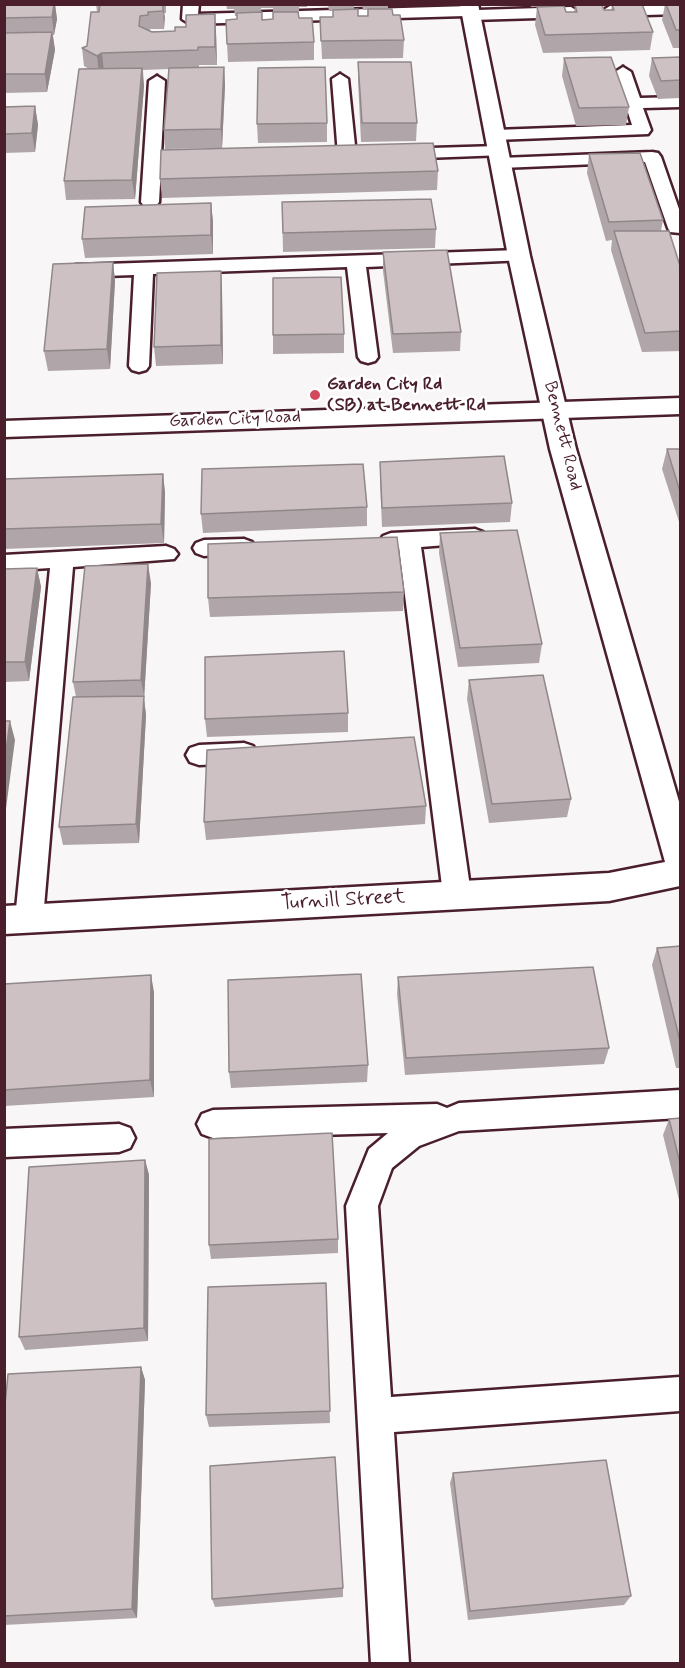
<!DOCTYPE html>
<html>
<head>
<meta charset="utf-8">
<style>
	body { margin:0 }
	#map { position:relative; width:685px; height:1668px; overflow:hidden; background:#f8f6f7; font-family:Mynerve,sans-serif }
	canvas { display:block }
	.frame { position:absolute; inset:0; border:6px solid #4a1f2b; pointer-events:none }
</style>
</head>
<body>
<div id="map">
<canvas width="685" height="1668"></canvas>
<div class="frame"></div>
</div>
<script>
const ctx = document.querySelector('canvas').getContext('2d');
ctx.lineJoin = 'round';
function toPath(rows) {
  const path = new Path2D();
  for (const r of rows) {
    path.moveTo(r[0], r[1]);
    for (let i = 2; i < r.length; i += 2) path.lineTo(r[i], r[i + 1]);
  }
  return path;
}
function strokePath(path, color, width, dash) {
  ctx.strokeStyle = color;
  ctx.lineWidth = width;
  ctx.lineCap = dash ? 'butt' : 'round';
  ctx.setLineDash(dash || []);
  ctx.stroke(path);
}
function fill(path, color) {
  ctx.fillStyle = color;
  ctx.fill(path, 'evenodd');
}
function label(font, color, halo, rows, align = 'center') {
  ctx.font = font + ' Mynerve,sans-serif';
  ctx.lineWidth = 5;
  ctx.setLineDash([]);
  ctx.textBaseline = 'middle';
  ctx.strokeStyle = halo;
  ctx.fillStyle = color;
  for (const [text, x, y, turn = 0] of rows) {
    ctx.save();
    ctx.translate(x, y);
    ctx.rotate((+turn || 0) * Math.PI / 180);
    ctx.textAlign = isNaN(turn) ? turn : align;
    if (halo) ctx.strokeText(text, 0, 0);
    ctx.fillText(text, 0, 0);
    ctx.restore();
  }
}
const lane = toPath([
	[183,4,199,4,198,14,471,6,478,10,571,7,579,12,571,17,472,20,465,16,190,24,182,19,183,4],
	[680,4,680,14,610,16,602,11,610,6,680,4],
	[623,67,631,72,640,98,680,97,680,107,643,108,651,130,648,134,495,140,489,139,486,135,489,131,495,130,632,125,615,72,623,67],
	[340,74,348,79,356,155,353,159,347,160,341,159,338,155,332,79,340,74],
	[157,76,165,81,161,155,197,154,203,155,206,159,203,163,197,164,161,166,159,202,156,206,150,207,144,206,141,202,149,81,157,76],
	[498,146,504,147,507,151,504,155,398,159,392,158,389,154,392,150,398,149,498,146],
	[652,152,658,153,661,157,680,212,680,233,670,232,668,228,645,162,501,168,495,167,492,163,495,159,501,158,652,152],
	[519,250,526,252,528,256,526,260,366,267,378,357,375,361,368,363,361,361,358,357,347,267,153,274,149,366,146,370,139,372,132,370,129,366,134,275,76,277,69,275,66,271,69,267,76,265,519,250],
	[475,529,483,532,486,537,483,542,421,547,471,894,467,902,457,905,447,902,443,894,399,548,383,546,380,541,383,536,391,533,475,529],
	[244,539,252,542,255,547,252,552,204,556,196,553,193,548,196,543,204,540,244,539],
	[166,546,174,549,178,554,174,559,73,567,43,919,39,927,29,931,19,927,15,919,50,568,4,571,4,555,166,546],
	[244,743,253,746,257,753,253,760,244,763,199,765,190,762,186,755,190,748,199,745,244,743],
	[680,1090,680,1118,459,1131,419,1146,392,1168,378,1206,391,1397,680,1377,680,1411,394,1432,409,1664,371,1664,346,1206,369,1149,388,1133,213,1138,202,1134,197,1124,202,1114,213,1110,437,1104,447,1108,459,1103,680,1090],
	[119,1124,130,1128,135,1138,130,1148,119,1152,4,1157,4,1129,119,1124]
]);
const street = toPath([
	[460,4,478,4,530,256,576,449,680,805,680,886,609,901,4,934,4,906,609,873,665,862,550,449,508,256,460,4]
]);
const secondary = toPath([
	[680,398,680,414,4,437,4,421,680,398]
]);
const wall = toPath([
	[4,4,60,4,55,5,57,19,54,35,53,35,55,50,47,92,4,93],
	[96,4,166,4,166,13,164,13,164,29,150,29,150,31,216,32,217,65,199,65,199,67,224,67,225,85,222,148,165,149,164,130,169,69,143,70,144,86,135,199,66,200,64,181,89,69,84,66,82,48,87,46,97,12],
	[226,4,307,4,307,7,299,7,299,18,314,42,314,60,228,62,227,44,237,19,237,16,235,16,234,9,227,9],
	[261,8,273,8,273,19,262,20],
	[314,4,388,4,388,9,393,15,404,40,403,58,322,59,320,17,333,17,333,11,329,11,328,5,314,6],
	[354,5,362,5,363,10,368,10,367,16,358,16,354,9],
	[530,4,563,4,563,6,531,7],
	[572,4,602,5,604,10,611,10,612,5,653,32,650,50,543,53,535,25,537,7,566,12,574,12,575,6,573,6],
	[665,4,681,4,681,48,673,48,662,20],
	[681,57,681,98,658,99,649,76,652,58],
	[564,58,629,107,626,125,576,126,562,76],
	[358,62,417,123,416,141,361,142,358,80],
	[35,106,38,125,35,152,4,153,4,107],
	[327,123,327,142,258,143,257,124],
	[589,154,663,220,661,231,681,269,681,351,642,352,611,250,612,240,606,241,587,173],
	[438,171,437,190,162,198,160,179],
	[282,202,436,229,435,248,283,252],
	[211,203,213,222,213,254,85,258,82,239],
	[383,252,461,332,460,351,393,353,383,271],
	[113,262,115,281,110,369,48,371,44,351],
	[222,290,223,364,156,366,154,347],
	[344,334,344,353,273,354,273,335],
	[667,449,681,449,681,528,662,469],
	[380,462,512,503,510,522,382,527,380,481],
	[163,474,165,493,164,543,4,549,4,479],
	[367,507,367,526,203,533,201,514],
	[440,533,542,644,539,663,458,667,439,553],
	[37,568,41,587,29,681,4,682,4,569],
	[151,583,144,699,146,715,139,843,63,845,59,827,76,697,73,682],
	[404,592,403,611,210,617,208,598],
	[469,680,571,799,567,817,489,823,467,699],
	[348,713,348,732,207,737,205,719],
	[426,806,425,824,206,840,204,822],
	[681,946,681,1068,676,1068,652,965,657,948],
	[398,977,609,1048,604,1064,405,1075,397,994],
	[4,984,154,992,154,1097,4,1106],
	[368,1065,367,1082,231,1088,229,1072],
	[681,1118,681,1208,663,1135,669,1119],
	[145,1160,149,1175,148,1341,25,1350,19,1337],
	[338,1239,338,1253,211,1259,209,1245],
	[326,1283,330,1423,209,1427,206,1415],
	[141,1367,145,1380,137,1618,4,1625,4,1415],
	[453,1473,631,1596,624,1605,468,1620,450,1483],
	[343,1588,343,1597,215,1607,212,1599]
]);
const shadedWall = toPath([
	[54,4,55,4,57,19,54,35,52,17],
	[163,4,165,18,164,29,163,11],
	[215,14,216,32,217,65,215,47],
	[52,32,55,50,47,92,45,74],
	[102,53,104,71,99,74,97,56],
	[224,67,225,85,222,148,221,129],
	[142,68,144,86,135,199,132,180],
	[35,106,38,125,35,152,32,133],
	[211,203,213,222,213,254,211,235],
	[113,262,115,281,110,369,107,349],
	[221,271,222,290,223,364,221,345],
	[163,474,165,493,164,543,161,524],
	[148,564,151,583,144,699,146,715,139,843,136,824,144,696,141,680],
	[37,568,41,587,29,681,25,662],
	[10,721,15,740,4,824,4,765],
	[151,975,154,992,154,1097,150,1080],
	[145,1160,149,1175,148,1341,144,1328],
	[141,1367,145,1380,137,1618,132,1609]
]);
const building = toPath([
	[4,4,54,4,52,17,4,18,4,4],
	[100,4,163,4,163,11,148,12,148,15,140,16,139,26,152,32,175,31,175,27,186,27,186,15,215,14,215,47,198,47,198,50,102,53,97,56,82,48,87,46,91,12,99,12,100,4],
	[642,4,653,32,545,35,537,7,564,6,566,12,577,12,575,5,602,5,604,10,614,10,612,5,642,4],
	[666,4,681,4,681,30,676,30,666,4],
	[358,9,358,16,368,16,368,9,392,9,393,15,400,15,404,40,321,41,320,17,333,17,333,10,358,9],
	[262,12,262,20,273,19,273,12,298,12,299,18,312,18,314,42,227,44,226,20,237,19,237,13,262,12],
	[52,32,45,74,4,74,4,33,52,32],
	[611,57,629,107,579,108,564,58,611,57],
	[681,57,681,80,661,81,652,58,681,57],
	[358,62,411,62,417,123,362,123,358,62],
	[224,67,221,129,164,130,169,68,224,67],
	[325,67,327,123,257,124,258,68,325,67],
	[142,68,132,180,64,181,79,69,142,68],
	[35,106,32,133,4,134,4,107,35,106],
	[433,143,438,171,160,179,161,150,433,143],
	[640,153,663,220,609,222,589,154,640,153],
	[431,199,436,229,283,233,282,202,431,199],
	[211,203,211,235,82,239,85,207,211,203],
	[614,231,669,231,681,269,681,331,645,333,614,231],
	[447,250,461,332,393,334,383,252,447,250],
	[113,262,107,349,44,351,53,264,113,262],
	[221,271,221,345,154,347,157,273,221,271],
	[341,277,344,334,273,335,273,278,341,277],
	[667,449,681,449,681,495,667,449],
	[504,456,512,503,382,508,380,462,504,456],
	[363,464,367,507,201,514,202,469,363,464],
	[163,474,161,524,4,529,4,479,163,474],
	[517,530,542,644,460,648,440,533,517,530],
	[397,537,404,592,208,598,208,544,397,537],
	[148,564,141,680,73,682,85,566,148,564],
	[37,568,25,662,4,662,4,569,37,568],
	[344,651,348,713,205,719,205,657,344,651],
	[543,675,571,799,492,804,469,680,543,675],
	[144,696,136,824,59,827,73,697,144,696],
	[4,721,10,721,4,765,4,721],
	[414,737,426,806,204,822,207,750,414,737],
	[681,946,681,1045,657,948,681,946],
	[593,967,609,1048,406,1058,398,977,593,967],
	[361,974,368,1065,229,1072,228,980,361,974],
	[151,975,150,1080,4,1090,4,984,151,975],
	[681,1118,681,1167,669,1119,681,1118],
	[332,1133,338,1239,209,1245,209,1139,332,1133],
	[145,1160,144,1328,19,1337,29,1167,145,1160],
	[326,1283,330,1411,206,1415,208,1287,326,1283],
	[141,1367,132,1609,4,1616,4,1415,8,1374,141,1367],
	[335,1457,343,1588,212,1599,210,1466,335,1457],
	[606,1460,631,1596,470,1611,453,1473,606,1460]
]);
const markers = [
	[315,395,6,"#d1495b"]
];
const farPoinames = [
	["Garden City Rd",327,385],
	["(SB) at Bennett Rd",327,406]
];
const farStreetnames = [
	["Garden City Road",235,420,-2],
	["Bennett Road",562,436,76]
];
const streetNames = [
	["Turnill Street",343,901,-3]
];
strokePath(lane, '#4a1f2b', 5);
strokePath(street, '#4a1f2b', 5);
strokePath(secondary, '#4a1f2b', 5);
fill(lane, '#fff');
fill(street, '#fff');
fill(secondary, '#fff');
fill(wall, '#b0a6a9');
fill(shadedWall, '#908789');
fill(building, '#cdc1c4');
strokePath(building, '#908789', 1.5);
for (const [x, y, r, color] of markers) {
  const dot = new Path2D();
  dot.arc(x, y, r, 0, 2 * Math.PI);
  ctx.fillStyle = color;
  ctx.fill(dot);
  strokePath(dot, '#fff', 2);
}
label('bold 18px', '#4a1f2b', '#fff', farPoinames, 'left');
label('18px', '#4a1f2b', '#fff', farStreetnames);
label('21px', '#4a1f2b', '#fff', streetNames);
</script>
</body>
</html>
